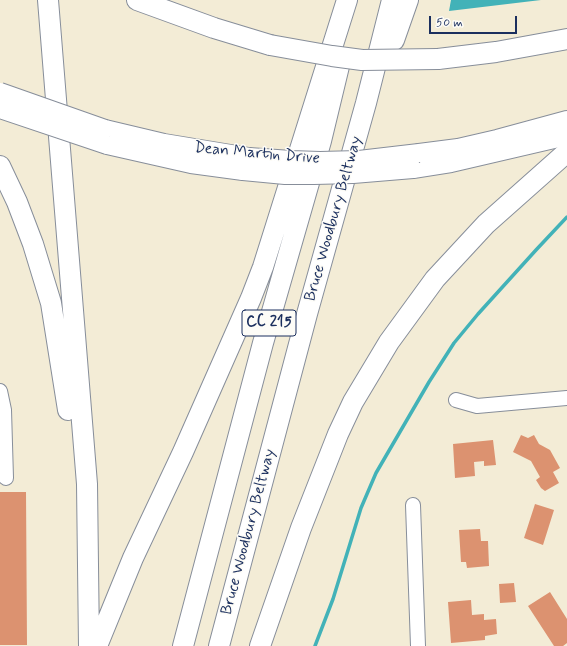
<!DOCTYPE html>
<html>
<head>
<meta charset="utf-8">
<style>
	body { margin:0 }
	#map { position:relative; width:567px; height:646px; overflow:hidden; background:#f3ecd6; font-family:Mynerve,sans-serif }
	canvas { display:block }
	.scale { position:absolute; left:429px; top:16px; width:88px; height:18px; box-sizing:border-box; border:2px solid #1b2f5e; border-top:0; padding-left:5px; font-size:12px; line-height:14px; white-space:nowrap; color:#1b2f5e; -webkit-text-stroke:3px #fdfcf7; paint-order:stroke }
</style>
</head>
<body>
<div id="map">
<canvas width="567" height="646"></canvas>
<div class="scale">50 m</div>
</div>
<script>
const ctx = document.querySelector('canvas').getContext('2d');
ctx.lineJoin = 'round';
function fill(path, color) {
  ctx.fillStyle = color;
  ctx.fill(path, 'evenodd');
}
function toPath(rows) {
  const path = new Path2D();
  for (const r of rows) {
    path.moveTo(r[0], r[1]);
    for (let i = 2; i < r.length; i += 2) path.lineTo(r[i], r[i + 1]);
  }
  return path;
}
function strokePath(path, color, width, dash) {
  ctx.strokeStyle = color;
  ctx.lineWidth = width;
  ctx.lineCap = dash ? 'butt' : 'round';
  ctx.setLineDash(dash || []);
  ctx.stroke(path);
}
function label(font, color, halo, rows, align = 'center') {
  ctx.font = font + ' Mynerve,sans-serif';
  ctx.lineWidth = 3;
  ctx.setLineDash([]);
  ctx.textBaseline = 'middle';
  ctx.strokeStyle = halo;
  ctx.fillStyle = color;
  for (const [text, x, y, turn = 0] of rows) {
    ctx.save();
    ctx.translate(x, y);
    ctx.rotate((+turn || 0) * Math.PI / 180);
    ctx.textAlign = isNaN(turn) ? turn : align;
    if (halo) ctx.strokeText(text, 0, 0);
    ctx.fillText(text, 0, 0);
    ctx.restore();
  }
}
const water = toPath([
	[451,0,541,0,449,11]
]);
const stream = toPath([
	[315,646,333,599,361,508,376,473,429,382,454,343,478,314,536,250,567,217]
]);
const building = toPath([
	[521,435,528,438,534,435,539,444,550,450,560,468,553,472,559,483,545,491,541,488,536,480,540,477,531,461,513,452],
	[493,440,496,465,484,466,484,461,474,462,475,476,455,478,453,444],
	[0,492,26,492,27,645,0,645],
	[535,504,554,510,543,545,524,538],
	[480,529,481,541,488,541,489,566,467,568,466,562,461,562,459,530],
	[514,583,516,602,500,603,499,584],
	[550,592,567,619,567,643,563,646,554,646,528,606],
	[471,600,472,615,484,614,484,620,496,619,497,634,485,636,485,640,451,643,448,602]
]);
const minor = toPath([
	[0,391,4,410,6,478],
	[456,400,477,406,567,398],
	[413,505,418,646]
]);
const major = toPath([
	[105,129,164,143,249,157],
	[107,145,191,164,243,171],
	[419,153,458,148,497,139,567,120],
	[413,169,451,163,567,136]
]);
const highway = toPath([
	[48,0,87,484,89,646],
	[137,0,214,28,270,45],
	[394,40,408,0],
	[438,59,496,52,567,39],
	[0,166,17,202,33,244,51,303,68,410],
	[97,646,133,558,183,452,251,298,263,267,347,0],
	[183,646,263,343,321,141,341,58],
	[219,646,307,314,366,103,392,0],
	[260,646,301,528,338,434,353,402,389,342,435,279,486,224,567,152]
]);
const majorBridge = toPath([
	[0,92,105,129],
	[0,109,107,145],
	[249,157,291,160,320,161,359,160,419,153],
	[243,171,285,175,314,175,353,174,413,169]
]);
const highwayBridge = toPath([
	[270,45,332,56,362,60,438,59]
]);
const shields = [
	[269,323,54]
];
const shieldNames = [
	["CC 215",269,323]
];
const streetNames = [
	["Dean Martin Drive",257,154,5],
	["Bruce Woodbury Beltway",334,219,-74],
	["Bruce Woodbury Beltway",249,532,-75]
];
fill(water, '#42b2b8');
strokePath(stream, '#42b2b8', 3.5);
fill(building, '#dc9270');
strokePath(minor, '#878e9a', 16);
strokePath(major, '#878e9a', 20);
strokePath(highway, '#878e9a', 22);
strokePath(minor, '#fff', 14);
strokePath(major, '#fff', 18);
strokePath(highway, '#fff', 20);
strokePath(majorBridge, '#878e9a', 20, []);
strokePath(highwayBridge, '#878e9a', 22, []);
strokePath(majorBridge, '#fff', 18);
strokePath(highwayBridge, '#fff', 20);
for (const [x, y, w] of shields) {
  const box = new Path2D();
  box.roundRect(x - w / 2, y - 13, w, 26, 3);
  ctx.fillStyle = '#fdfcf7';
  ctx.fill(box);
  strokePath(box, '#1b2f5e', 1);
}
label('bold 15px', '#1b2f5e', null, shieldNames);
label('16px', '#1b2f5e', '#fdfcf7', streetNames);
</script>
</body>
</html>
